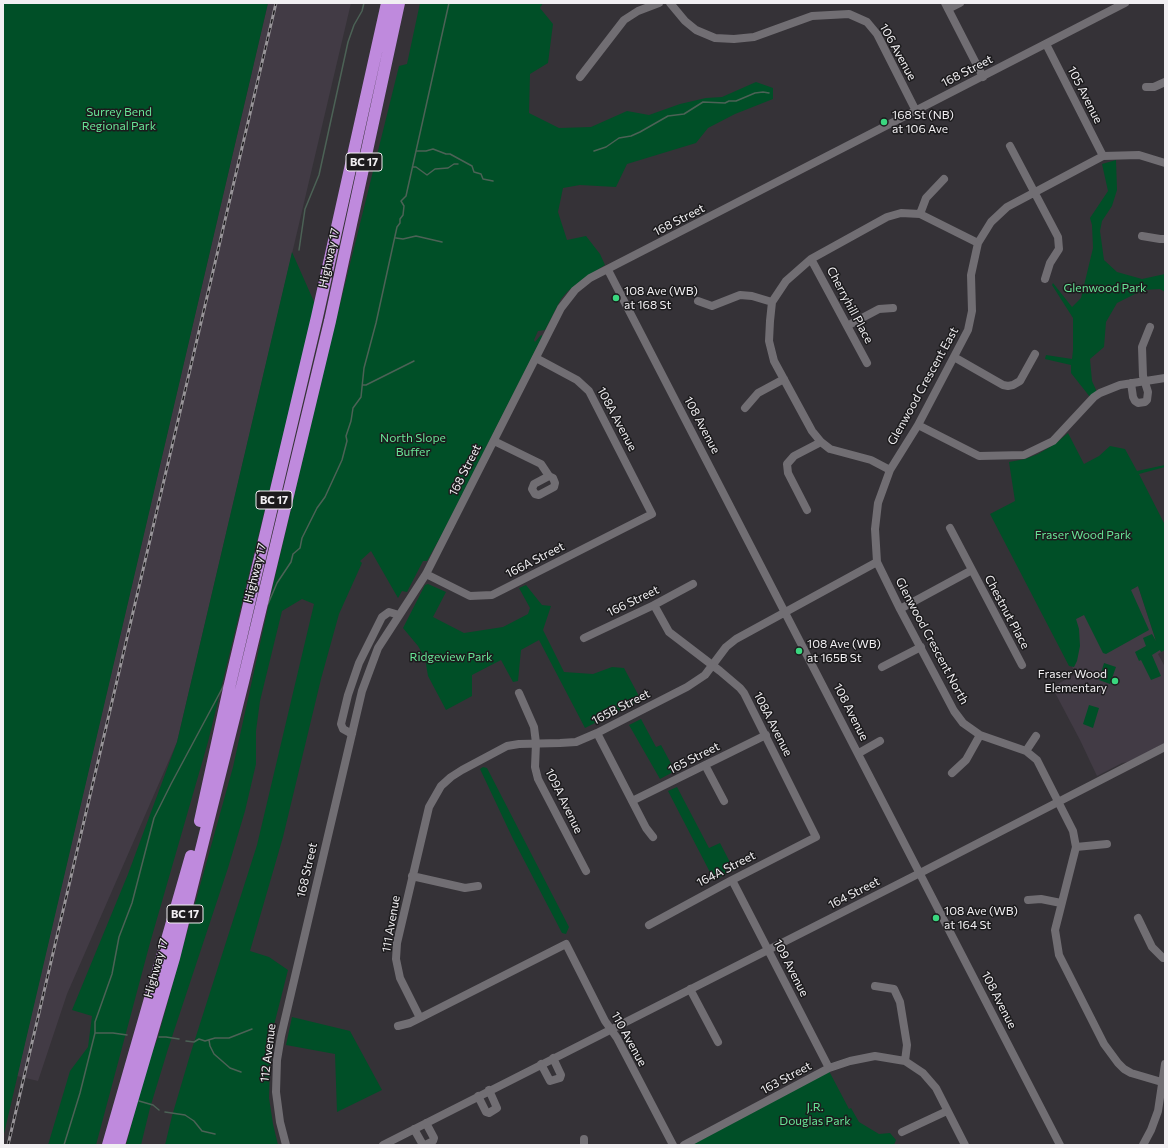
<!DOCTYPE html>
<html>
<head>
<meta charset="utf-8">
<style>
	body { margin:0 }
	#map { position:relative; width:1168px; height:1148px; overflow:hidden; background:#353237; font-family:Commissioner,sans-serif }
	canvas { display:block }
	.frame { position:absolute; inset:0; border:4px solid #f1eff2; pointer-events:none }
</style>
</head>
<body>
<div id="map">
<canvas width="1168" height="1148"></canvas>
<div class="frame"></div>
</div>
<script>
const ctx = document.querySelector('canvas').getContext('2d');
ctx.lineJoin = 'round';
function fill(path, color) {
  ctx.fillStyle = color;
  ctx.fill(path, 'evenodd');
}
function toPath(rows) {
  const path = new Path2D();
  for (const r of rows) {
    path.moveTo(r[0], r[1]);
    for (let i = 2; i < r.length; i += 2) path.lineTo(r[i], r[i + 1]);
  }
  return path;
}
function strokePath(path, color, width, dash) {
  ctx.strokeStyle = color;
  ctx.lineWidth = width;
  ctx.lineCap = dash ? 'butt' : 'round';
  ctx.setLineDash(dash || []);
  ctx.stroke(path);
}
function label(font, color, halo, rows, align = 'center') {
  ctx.font = font + ' Commissioner,sans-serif';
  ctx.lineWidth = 3;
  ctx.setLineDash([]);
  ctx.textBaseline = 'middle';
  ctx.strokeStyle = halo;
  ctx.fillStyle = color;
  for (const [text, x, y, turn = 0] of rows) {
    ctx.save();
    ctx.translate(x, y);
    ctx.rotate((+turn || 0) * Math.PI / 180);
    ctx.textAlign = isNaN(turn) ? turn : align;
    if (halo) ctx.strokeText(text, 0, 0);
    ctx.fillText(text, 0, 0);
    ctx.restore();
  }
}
const built = toPath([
	[268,3,351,3,177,742,67,994,38,1081,17,1076],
	[1138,586,1156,641,1161,652,1158,654,1165,667,1165,743,1128,762,1122,763,1097,776,1080,740,1052,687,1076,674,1053,631]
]);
const green = toPath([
	[3,3,268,3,3,1138],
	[420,3,543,3,540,8,553,24,548,63,530,74,529,113,559,128,591,127,627,111,649,115,680,104,706,98,722,97,756,82,773,88,773,99,735,114,708,128,696,143,627,164,616,187,580,185,563,188,558,212,567,240,586,236,600,254,605,265,583,279,568,291,561,299,545,330,538,331,534,340,535,342,540,336,542,335,542,337,441,536,427,561,423,561,407,592,402,591,398,598,371,551,360,561,362,563,339,614,321,679,283,837,250,951,269,957,288,970,271,1037,274,1036,270,1065,269,1098,273,1124,278,1145,165,1145,172,1116,190,1055,257,845,314,604,302,599,282,611,260,701,256,731,256,764,245,811,228,868,168,1049,150,1108,141,1145,126,1145,146,1069,158,1037,233,767,273,585,331,341,399,66,407,64],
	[1116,160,1117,190,1112,206,1102,221,1100,231,1104,260,1117,272,1142,279,1165,274,1165,292,1160,289,1143,290,1117,303,1106,322,1104,347,1090,359,1092,381,1097,392,1090,397,1071,373,1071,365,1045,359,1046,355,1072,359,1073,350,1073,318,1052,285,1053,283,1072,307,1081,298,1093,248,1092,225,1090,218,1108,191,1102,164],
	[292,252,315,304,208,742,150,943,96,1145,48,1145,70,1071,88,1047,92,1016,72,1010,128,874,177,742],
	[1068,433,1084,464,1099,456,1110,446,1125,449,1137,471,1165,465,1165,467,1139,474,1165,525,1165,650,1161,652,1160,650,1152,655,1161,676,1151,680,1141,660,1139,661,1135,652,1146,646,1143,638,1152,634,1156,641,1138,586,1131,590,1149,630,1106,654,1103,653,1084,615,1076,619,1079,629,1080,646,1077,661,1074,667,1069,666,990,514,1015,501,1009,462,1025,459,1038,454,1055,444],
	[428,584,446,592,433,617,464,633,503,627,528,614,530,608,519,588,526,585,542,605,551,606,543,630,564,672,593,674,612,667,624,668,641,700,585,728,539,640,521,650,518,681,513,682,501,660,472,675,472,696,446,710,428,676,425,658,418,646,403,628,425,585],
	[1104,663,1116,667,1110,684,1099,680],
	[1089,705,1099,708,1093,728,1083,724],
	[641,719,656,747,661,745,675,771,660,779,629,725],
	[483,767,487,768,569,927,566,934,562,933,513,839,480,769],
	[677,787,709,848,720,843,734,870,714,880,668,791],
	[292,1017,350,1031,382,1090,337,1112,335,1054,286,1045],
	[829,1071,849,1109,851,1108,859,1122,879,1134,890,1133,896,1140,894,1145,684,1145]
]);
const stream = toPath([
	[416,151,426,151,433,149,446,154,450,154,472,166,474,172,481,174,483,179,493,181],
	[594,151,606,147,619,138,631,136,640,132,668,116,684,114,703,102,725,103,729,101,736,101,755,93,763,92,769,93],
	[413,167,416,167,427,175,435,169,448,168,454,164,458,164],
	[396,238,403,239,416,236,442,242],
	[299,250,305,209,319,175,348,42,354,25,362,11,364,3],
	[363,385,366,385,414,361],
	[268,604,277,583,291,562,293,554,300,548,302,538,317,508,325,497,342,460,347,441,346,436,351,421,353,408,361,397,364,368,376,323,397,227,400,223,400,219,403,215,404,206,401,201,406,196,449,3],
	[95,1033,113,1033,127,1035],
	[159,1037,166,1037,179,1039],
	[209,1040,210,1046,214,1054,230,1068,241,1072],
	[186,1041,194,1042,199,1039,205,1041,215,1038,229,1038,252,1029],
	[139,1101,153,1105,159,1110],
	[165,1112,185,1115,194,1121,202,1131,215,1134],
	[64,1145,80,1093,95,1033,95,1022,112,974,119,937,132,903,154,818,171,784,224,685]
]);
const minor = toPath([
	[670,3,685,21,696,30,715,38,734,39,754,37,812,16,849,14,867,22,877,34,916,111],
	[945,3,983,77],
	[948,9,960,3],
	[1046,44,1103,156],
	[580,77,624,20,638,11,659,3],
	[1146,87,1154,87,1165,82],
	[1010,146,1058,237,1059,249,1050,263,1045,279],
	[1165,163,1139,155,1103,156,1007,207,991,222,978,243,971,275,972,311,968,330,918,425,890,470,878,503,875,529,877,562,900,609,954,711,963,723,980,735,1026,751,1037,760,1073,831,1076,847,1055,930,1059,955,1104,1044,1118,1063,1124,1069,1131,1073,1165,1083],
	[920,214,926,198,944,179],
	[1142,236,1160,239,1165,239],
	[811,259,867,363],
	[608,270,1060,1145],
	[698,301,712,306,740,295,752,296,772,302],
	[847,326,879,309,893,308],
	[954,357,1003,385,1008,386,1013,385,1020,381,1035,354],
	[1131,383,1133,397,1135,401,1138,403,1145,402,1147,400,1148,392,1143,376,1142,347,1150,327],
	[745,408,758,393,784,379],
	[918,425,979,456,1024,455,1053,441,1094,397,1100,393,1120,385,1165,378],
	[494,441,541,464,549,476,553,478,555,483,554,487,539,495,535,494,532,489,534,484,549,476],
	[890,470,871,460,830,449,821,442,812,431,774,361,769,341,770,321,772,302,786,281,811,259,887,217,901,213,920,214,978,243],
	[807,510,788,473,787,464,794,456,821,442],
	[950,528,1022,665],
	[426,574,470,596,492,595,652,514,589,391,577,380,536,358],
	[900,609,972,570],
	[584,638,654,605,693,584],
	[882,667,921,647],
	[519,693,534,727,536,743,535,767,538,779,586,871],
	[597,733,646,828,653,837],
	[352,734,343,729,341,724,348,695,359,663,382,617,389,612,399,615],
	[1026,751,1036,736],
	[859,753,880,741],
	[705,765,724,801],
	[952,773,966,760,980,735],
	[632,801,766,735],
	[1076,847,1107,844],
	[412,876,465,888,478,886],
	[732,880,829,1068],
	[1028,900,1041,899,1061,903],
	[1138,918,1152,947,1163,958,1165,958],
	[649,925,732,880,816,837,744,693,740,688,720,671,669,632,654,605],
	[875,986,894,989,900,1002,907,1045,905,1061,923,1073,936,1088,965,1145],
	[690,989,718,1042],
	[420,1018,400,978,396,959,397,943,429,807,441,786,451,777,462,770,507,746,519,744,560,743,576,742,597,733,687,687,705,675,726,647,736,639,877,562],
	[398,1026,410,1023,420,1018,566,944,605,1021,617,1038,673,1145],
	[541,1064,550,1081,560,1078,561,1075,553,1058],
	[478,1096,486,1112,489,1113,497,1108,489,1090],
	[414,1129,423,1145],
	[902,1132,947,1111],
	[584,1139,584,1145],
	[286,1145,280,1122,276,1092,277,1060,281,1036,362,691,378,648,426,574,561,308,575,290,590,278,1125,3],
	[383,1145,920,873,1165,747],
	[425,1145,433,1141,434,1138,426,1123],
	[684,1145,829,1068,850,1061,875,1056,905,1061],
	[1143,1145,1151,1130,1158,1111,1165,1064]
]);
const highway = toPath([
	[200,821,230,684,317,317,387,3],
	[108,1145,191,856],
	[119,1145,174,958,243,682,330,321,399,3]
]);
const rail = toPath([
	[8,1145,276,3]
]);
const markers = [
	[884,122,4,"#3ad77f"],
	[616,298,4,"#3ad77f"],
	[799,651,4,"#3ad77f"],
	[1115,681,4,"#3ad77f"],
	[936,918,4,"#3ad77f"]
];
const shields = [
	[364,162,36],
	[274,500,36],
	[185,914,36]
];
const shieldNames = [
	["BC 17",364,162],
	["BC 17",274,500],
	["BC 17",185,914]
];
const streetNames = [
	["106 Avenue",898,52,61],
	["168 Street",967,71,-27],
	["105 Avenue",1085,95,63],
	["168 Street",679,220,-27],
	["Highway 17",329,258,-78],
	["Cherryhill Place",850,305,62],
	["Glenwood Crescent East",923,386,-61],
	["108A Avenue",617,419,62],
	["108 Avenue",702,425,62],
	["168 Street",465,470,-63],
	["166A Street",535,560,-27],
	["Highway 17",255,573,-76],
	["166 Street",633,601,-26],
	["Chestnut Place",1007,612,62],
	["Glenwood Crescent North",932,641,62],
	["165B Street",621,707,-27],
	["108 Avenue",851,712,63],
	["108A Avenue",773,724,63],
	["165 Street",694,758,-27],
	["109A Avenue",564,801,64],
	["164A Street",726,869,-27],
	["168 Street",307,870,-77],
	["164 Street",854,893,-27],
	["111 Avenue",391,924,-80],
	["Highway 17",156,968,-74],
	["109 Avenue",791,968,63],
	["108 Avenue",999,1000,63],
	["110 Avenue",629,1039,61],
	["112 Avenue",268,1053,-83],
	["163 Street",786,1078,-28]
];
const parkNames = [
	["Surrey Bend",119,112],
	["Regional Park",119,126],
	["Glenwood Park",1105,288],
	["North Slope",413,438],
	["Buffer",413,452],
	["Fraser Wood Park",1083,535],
	["Ridgeview Park",451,657],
	["J.R.",815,1107],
	["Douglas Park",815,1121]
];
const poiNames = [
	["168 St (NB)",892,115],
	["at 106 Ave",892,129],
	["108 Ave (WB)",624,291],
	["at 168 St",624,305],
	["108 Ave (WB)",807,644],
	["at 165B St",807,658],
	["Fraser Wood",1107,674,"right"],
	["Elementary",1107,688,"right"],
	["108 Ave (WB)",944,911],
	["at 164 St",944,925]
];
fill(built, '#423b45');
fill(green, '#004f27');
strokePath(stream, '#4c6256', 1.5);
strokePath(minor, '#716e73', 8);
strokePath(highway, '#bf8add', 12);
strokePath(rail, '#989599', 3);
strokePath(rail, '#1c1b1d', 1.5, [4.5]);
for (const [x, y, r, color] of markers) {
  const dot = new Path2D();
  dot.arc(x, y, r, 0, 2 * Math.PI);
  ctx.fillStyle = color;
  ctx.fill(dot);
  strokePath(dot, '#1c1b1d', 1.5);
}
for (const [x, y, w] of shields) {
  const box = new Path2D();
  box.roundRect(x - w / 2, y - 9, w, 18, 3);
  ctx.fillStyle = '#1c1b1d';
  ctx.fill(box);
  strokePath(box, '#f1eff2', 1);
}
label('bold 11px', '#f1eff2', null, shieldNames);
label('12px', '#f1eff2', '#1c1b1d', streetNames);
label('12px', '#67e596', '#1c1b1d', parkNames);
label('12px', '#f1eff2', '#1c1b1d', poiNames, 'left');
</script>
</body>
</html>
